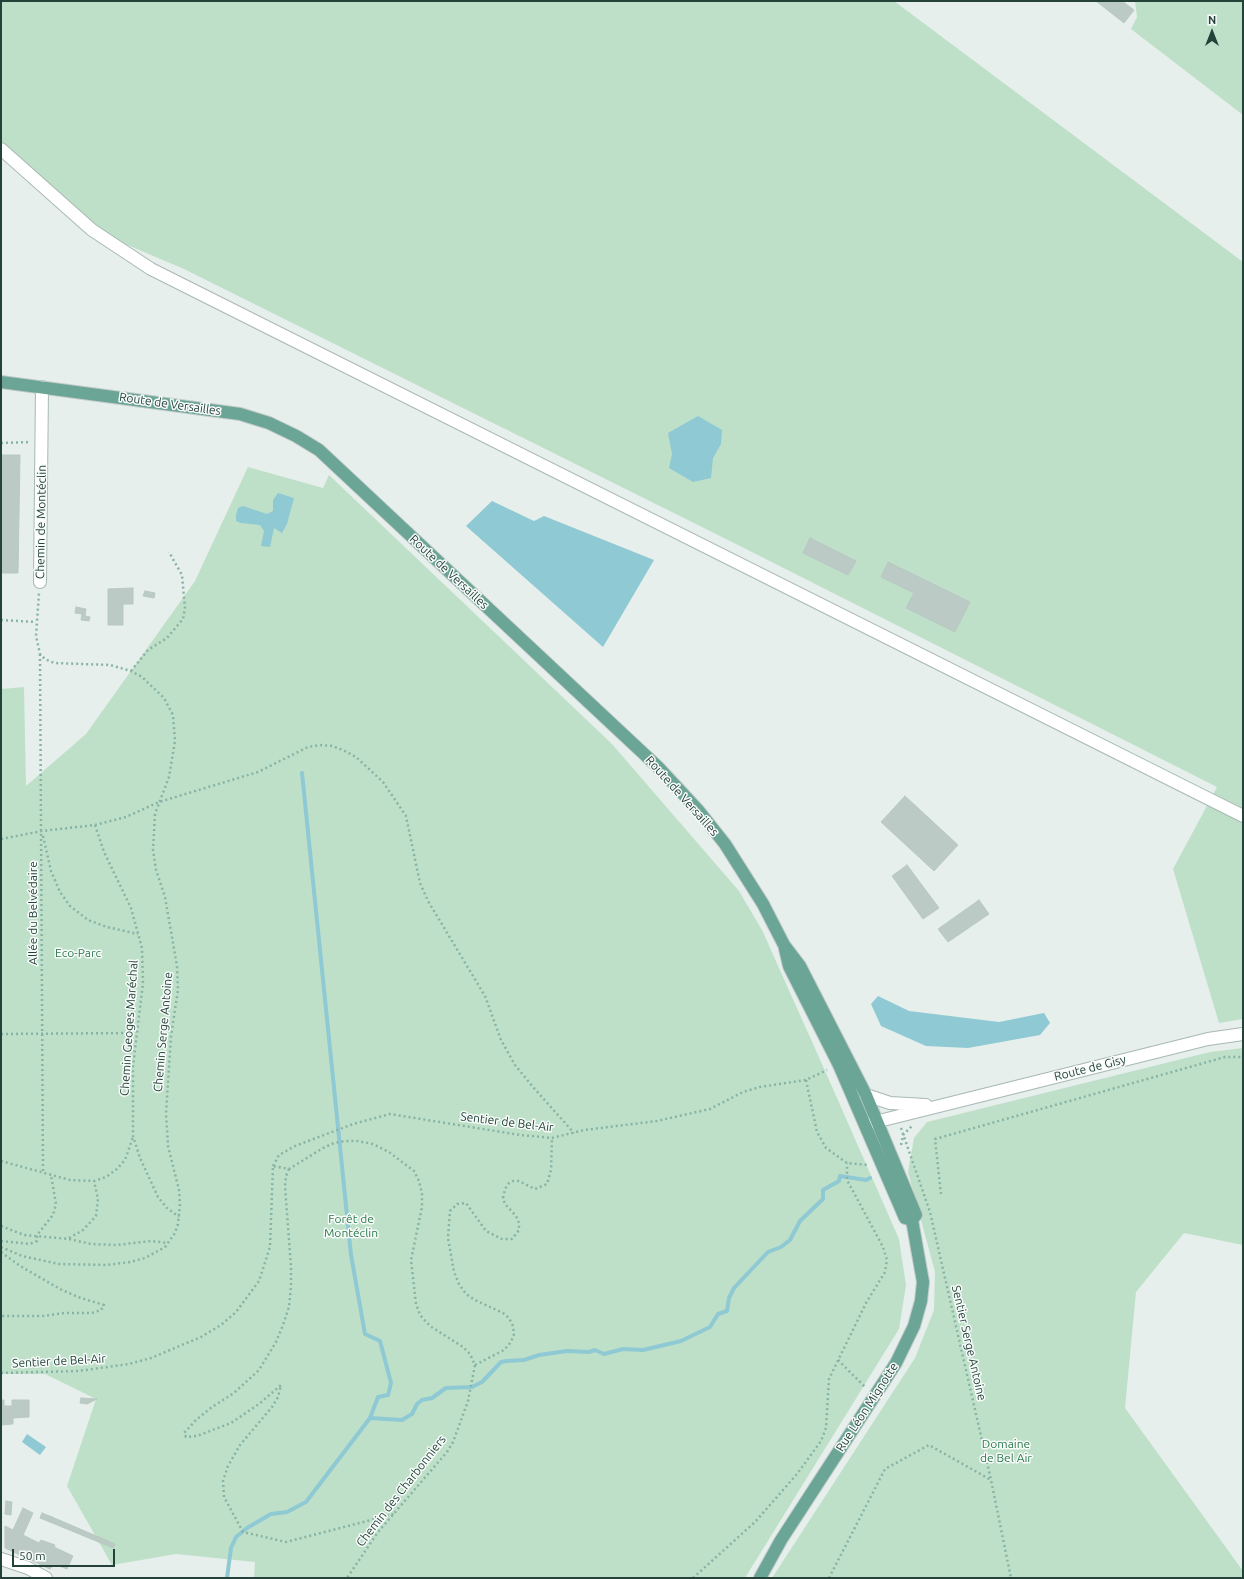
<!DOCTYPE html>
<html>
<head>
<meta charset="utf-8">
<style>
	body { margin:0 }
	#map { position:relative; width:1244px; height:1579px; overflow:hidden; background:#e6efeb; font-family:Ubuntu,sans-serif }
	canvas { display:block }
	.frame { position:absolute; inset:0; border:2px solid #24423a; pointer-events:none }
	.north { position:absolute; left:1192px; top:12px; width:40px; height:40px; -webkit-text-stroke:3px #f7fbf9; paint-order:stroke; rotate:0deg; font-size:11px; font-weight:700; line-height:16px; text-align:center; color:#24423a }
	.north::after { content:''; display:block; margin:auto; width:14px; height:18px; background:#24423a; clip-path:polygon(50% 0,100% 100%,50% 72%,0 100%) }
	.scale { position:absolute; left:12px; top:1549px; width:103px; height:18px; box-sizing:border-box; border:2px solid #24423a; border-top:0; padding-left:5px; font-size:12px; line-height:14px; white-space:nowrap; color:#24423a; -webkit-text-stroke:3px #f7fbf9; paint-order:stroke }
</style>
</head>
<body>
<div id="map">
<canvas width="1244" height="1579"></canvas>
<div class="frame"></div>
<div class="north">N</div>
<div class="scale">50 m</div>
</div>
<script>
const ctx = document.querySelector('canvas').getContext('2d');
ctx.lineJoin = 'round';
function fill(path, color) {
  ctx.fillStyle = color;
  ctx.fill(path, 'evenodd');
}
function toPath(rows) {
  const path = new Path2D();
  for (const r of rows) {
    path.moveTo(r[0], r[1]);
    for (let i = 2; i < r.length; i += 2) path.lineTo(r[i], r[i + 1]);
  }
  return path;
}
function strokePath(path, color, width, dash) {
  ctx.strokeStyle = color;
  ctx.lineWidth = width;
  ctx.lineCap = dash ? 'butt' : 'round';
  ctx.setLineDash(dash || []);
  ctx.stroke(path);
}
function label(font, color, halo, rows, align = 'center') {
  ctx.font = font + ' Ubuntu,sans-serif';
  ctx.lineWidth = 3;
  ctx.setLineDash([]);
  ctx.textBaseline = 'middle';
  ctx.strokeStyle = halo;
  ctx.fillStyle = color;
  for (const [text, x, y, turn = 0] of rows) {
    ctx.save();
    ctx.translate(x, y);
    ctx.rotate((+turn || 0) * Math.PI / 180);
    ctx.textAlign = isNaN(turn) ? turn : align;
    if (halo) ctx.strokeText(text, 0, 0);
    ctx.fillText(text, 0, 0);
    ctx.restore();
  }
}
const green = toPath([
	[1,1,894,1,1243,262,1243,1019,1219,1023,1173,869,1217,787,738,545,184,269,92,230,1,149],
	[1135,1,1243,1,1243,115,1131,29,1137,17],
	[248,467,323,488,329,475,612,744,739,891,762,930,826,1073,899,1239,906,1285,899,1329,745,1578,254,1578,255,1562,176,1554,112,1565,67,1486,96,1399,45,1374,1,1374,1,689,24,687,26,786,86,734,195,581],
	[1243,1048,1243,1245,1184,1233,1136,1292,1125,1408,1243,1571,1243,1578,772,1578,915,1358,934,1310,935,1272,908,1172,914,1138,927,1122,1210,1052]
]);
const water = toPath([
	[698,416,722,430,721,444,713,458,711,478,693,482,669,468,672,454,668,433],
	[278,493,294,498,287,524,282,533,274,528,270,547,261,546,264,531,260,525,241,523,236,521,236,515,238,508,243,506,267,514,273,511,273,500],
	[492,501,534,521,544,516,654,560,603,647,466,526],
	[878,996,909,1011,999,1022,1044,1013,1050,1023,1040,1035,968,1048,926,1046,881,1026,871,1004],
	[27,1434,46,1447,40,1455,22,1442]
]);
const stream = toPath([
	[302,773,351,1255,365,1334,380,1341,391,1383,388,1395,378,1397,370,1418],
	[227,1578,231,1548,236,1537,247,1528,271,1514,287,1512,306,1502,370,1418,402,1420,412,1414,417,1404,422,1400,432,1398,446,1388,472,1387,482,1382,501,1362,507,1361,524,1360,539,1355,567,1351,589,1352,595,1350,604,1354,623,1349,643,1350,681,1341,710,1327,718,1314,727,1311,729,1298,734,1288,768,1252,781,1247,790,1240,800,1221,823,1199,823,1190,839,1181,840,1176,866,1180,870,1178]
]);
const building = toPath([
	[1096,1,1122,1,1134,10,1124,23,1096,1],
	[1,455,20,455,18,573,1,573,1,455],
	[810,538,856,561,848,575,803,553,810,538],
	[888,562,970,602,955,632,906,608,914,593,881,577,888,562],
	[133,588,133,604,123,604,123,625,108,625,108,589,133,588],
	[145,591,155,593,154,598,143,596,145,591],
	[76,607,86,609,85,616,90,617,89,621,81,620,82,614,75,613,76,607],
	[905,796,958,845,934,871,881,822,905,796],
	[907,865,939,908,923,919,892,876,907,865],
	[979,900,989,914,948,942,938,929,979,900],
	[81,1398,97,1399,87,1404,80,1403,81,1398],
	[1,1400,4,1400,4,1406,12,1406,12,1400,29,1400,29,1417,13,1418,13,1424,1,1425,1,1400],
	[6,1501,12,1502,11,1515,5,1514,6,1501],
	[23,1508,33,1513,23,1535,39,1543,41,1540,55,1545,54,1547,73,1556,67,1569,54,1564,50,1569,5,1548,5,1526,13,1530,23,1508],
	[42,1513,52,1517,50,1522,40,1518,42,1513],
	[52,1517,115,1544,113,1548,50,1522,52,1517]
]);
const path = toPath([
	[1,443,30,442],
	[1,620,36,622],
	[40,654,43,1173],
	[131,671,148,650,167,638,183,619,185,608,182,575,169,552],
	[95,825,104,852,131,908,142,948,143,983,133,1066,133,1136,140,1158,158,1197,167,1208,179,1217],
	[43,836,51,871,60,892,70,906,88,920,107,927,138,934],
	[1,839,42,831,95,825,126,817,159,802,258,772,308,747,320,745,332,746,343,750,356,757,383,782,406,816,420,883,428,901,485,996,501,1040,515,1065,533,1087,574,1133],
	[1,1034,136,1033],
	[806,1080,817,1132,826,1148,847,1163,868,1165],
	[901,1128,930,1212,991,1480,1011,1578],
	[901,1145,903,1135,912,1126],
	[1,1161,70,1180,94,1181,106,1177,117,1169,125,1160,133,1137],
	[273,1166,279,1155,295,1146,353,1124,390,1114,520,1135,552,1138,584,1130,657,1121,710,1109,743,1092,760,1087,806,1080,827,1070],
	[289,1169,286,1176,285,1186,291,1267,291,1286,289,1307,283,1325,276,1342,259,1370,234,1393,212,1407,196,1420,184,1433,186,1437,197,1436,231,1423,259,1404,281,1385,278,1397,272,1407,240,1445,228,1466,223,1481,224,1497,243,1532,286,1542,394,1514],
	[941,1194,935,1139,1225,1057,1243,1057],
	[1,1226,24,1235,69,1239,91,1244,116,1245,151,1241,168,1243],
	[69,1238,83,1230,96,1216,98,1199,94,1181],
	[1,1241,30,1244,37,1241,37,1235,53,1215,56,1204,51,1175],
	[1,1247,22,1256,59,1264,107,1265,130,1262,145,1258,165,1247,175,1233,178,1224,180,1204,179,1190,168,1146,166,1114,171,1036,178,990,177,966,165,897,156,870,153,850,155,814,169,777,175,741,173,715,164,698,142,677,131,671,110,665,54,663,45,659,40,654,36,636,39,593],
	[1,1252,20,1266,62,1290,78,1297,104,1305,101,1310,92,1313,64,1313,43,1316,1,1316],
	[838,1360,866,1388],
	[475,1365,504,1350,511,1342,514,1334,513,1326,509,1318,503,1313,475,1300,466,1294,459,1284,454,1272,448,1238,450,1211,457,1204,466,1203,486,1231,502,1239,512,1239,519,1230,519,1223,516,1216,505,1204,503,1198,505,1189,509,1183,513,1181,519,1181,535,1189,547,1184,551,1170,552,1138],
	[1,1373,78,1371,129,1364,151,1358,201,1337,221,1325,236,1312,259,1281,270,1247,273,1166,289,1169,323,1148,334,1143,345,1141,357,1141,373,1144,389,1152,414,1171,419,1181,422,1194,422,1207,411,1260,416,1304,420,1315,430,1326,463,1347,470,1354,475,1365,468,1401,453,1442,447,1452,378,1532,347,1578],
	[693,1578,755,1522,797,1474,821,1441,826,1428,829,1379,866,1303,885,1272,887,1260,883,1247,847,1180,847,1163],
	[829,1578,885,1469,929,1445,991,1480]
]);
const minor = toPath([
	[1,149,92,230,151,269,1243,816],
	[40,582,42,387],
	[866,1095,890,1103,926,1105],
	[867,1124,1208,1039,1243,1034],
	[1,1559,28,1568,46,1578]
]);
const major = toPath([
	[1,382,240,414,269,423,296,436,319,450,659,768,698,810,725,844,763,904,784,945,800,966,866,1095,916,1215,912,1220],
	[785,949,789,966,839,1065,905,1218,912,1220],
	[760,1578,781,1540,896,1363,914,1326,921,1301,923,1282,912,1220]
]);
const streetNames = [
	["Route de Versailles",170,404,8],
	["Chemin de Montéclin",41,522,-89],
	["Route de Versailles",449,572,43],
	["Route de Versailles",682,796,48],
	["Allée du Belvédaire",33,913,-90],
	["Chemin Geoges Maréchal",129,1028,-86],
	["Chemin Serge Antoine",163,1032,-85],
	["Route de Gisy",1090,1068,-14],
	["Sentier de Bel-Air",507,1122,7],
	["Sentier Serge Antoine",969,1343,77],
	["Sentier de Bel-Air",59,1361,-3],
	["Rue Léon Mignotte",867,1407,-57],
	["Chemin des Charbonniers",401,1491,-52]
];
const parkNames = [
	["Eco-Parc",78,953],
	["Forêt de",351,1219],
	["Montéclin",351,1233],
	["Domaine",1006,1444],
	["de Bel Air",1006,1458]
];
fill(green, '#bfe0c8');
fill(water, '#8ec9d4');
strokePath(stream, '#8ec9d4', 4);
fill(building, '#bbcac4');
strokePath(building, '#b8c9c2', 1);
strokePath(minor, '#a8b8b2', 14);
strokePath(major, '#c2cac8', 14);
strokePath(path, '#86b3a5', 2.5, [2, 3]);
strokePath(minor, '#fff', 12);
strokePath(major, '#6aa596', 12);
label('12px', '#24423a', '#f7fbf9', streetNames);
label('12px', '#2d7a4b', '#f7fbf9', parkNames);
</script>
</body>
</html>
